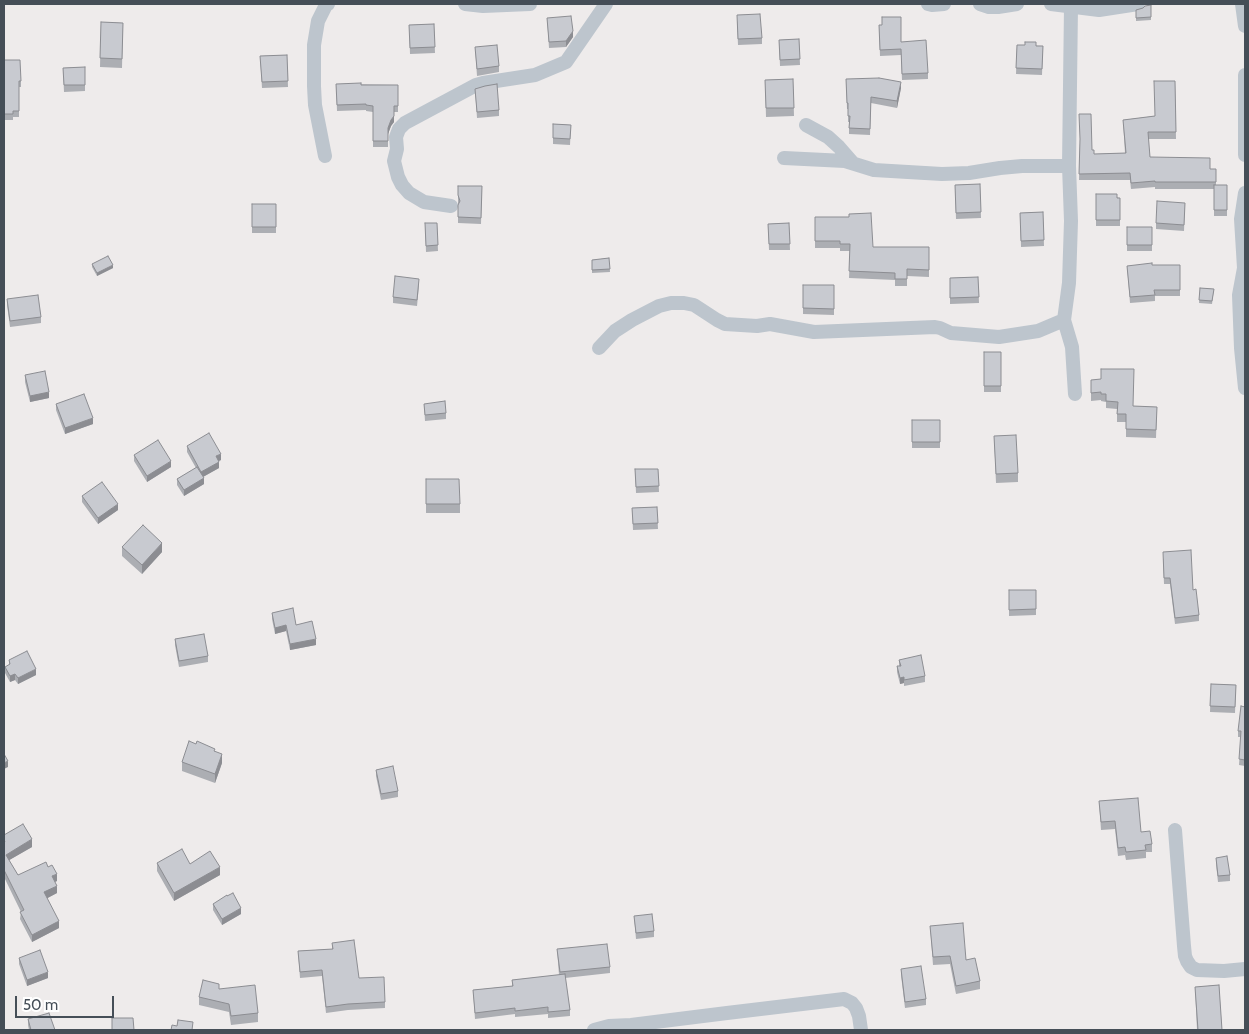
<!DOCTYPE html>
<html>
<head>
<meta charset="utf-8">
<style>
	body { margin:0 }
	#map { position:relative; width:1249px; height:1034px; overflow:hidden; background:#eeebeb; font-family:Cabin,sans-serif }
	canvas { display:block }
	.frame { position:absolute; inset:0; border:5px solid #454e57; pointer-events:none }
	.scale { position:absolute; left:15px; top:996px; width:99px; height:22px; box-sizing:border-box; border:2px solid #454e57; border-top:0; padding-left:6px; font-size:15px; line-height:18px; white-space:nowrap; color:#454e57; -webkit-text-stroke:4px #fff; paint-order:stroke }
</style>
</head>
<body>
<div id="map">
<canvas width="1249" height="1034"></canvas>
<div class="frame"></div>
<div class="scale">50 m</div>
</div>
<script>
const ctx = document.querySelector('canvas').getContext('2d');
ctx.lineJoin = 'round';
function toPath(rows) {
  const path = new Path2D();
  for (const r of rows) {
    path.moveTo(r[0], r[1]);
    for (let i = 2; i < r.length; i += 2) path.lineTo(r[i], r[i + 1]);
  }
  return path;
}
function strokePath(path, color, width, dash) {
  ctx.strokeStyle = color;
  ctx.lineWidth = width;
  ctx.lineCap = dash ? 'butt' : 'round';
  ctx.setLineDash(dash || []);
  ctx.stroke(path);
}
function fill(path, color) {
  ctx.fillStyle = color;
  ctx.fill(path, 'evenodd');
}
const minor = toPath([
	[465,4,483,6,530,4],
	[928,4,932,5,944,4],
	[980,4,989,7,998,7,1017,4],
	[1051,4,1099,10,1138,4],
	[1242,4,1245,26],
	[1071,6,1069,166,1071,221,1069,283,1064,320,1072,347,1075,394],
	[1245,75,1245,155],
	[806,125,828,137,839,147,853,163],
	[325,156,315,105,314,86,314,45,318,21,326,5,328,4],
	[784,158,845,161,874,170,942,174,969,173,1000,168,1022,166,1069,166],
	[1245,193,1241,219,1244,268,1239,295,1241,348,1245,388],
	[451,206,424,202,409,193,402,185,398,177,394,161,397,149,396,137,399,129,405,123,476,85,483,83,535,75,566,62,606,4],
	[599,348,615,331,632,320,659,306,671,303,684,303,694,305,717,320,725,324,757,326,770,324,814,332,935,327,940,328,951,333,999,337,1038,331,1064,320],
	[1175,830,1184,946,1185,956,1187,961,1191,967,1197,970,1224,971,1245,969],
	[594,1030,609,1026,631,1025,727,1013,844,999,852,1003,856,1008,859,1016,861,1030]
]);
const wall = toPath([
	[1136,10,1151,17,1151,20,1136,21],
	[547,18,573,37,566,47,549,48],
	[737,21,762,38,762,44,738,45],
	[101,22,123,23,122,68,100,67],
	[434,24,435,53,410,54,409,25],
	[879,25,901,42,928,73,928,79,902,80,901,55,880,56],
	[799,39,800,65,780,66,779,40],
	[1017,45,1043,46,1042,75,1016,74],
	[475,47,499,66,499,72,477,76],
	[287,55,288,87,262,88,260,56],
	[4,60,21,81,21,87,19,87,19,117,13,117,13,120,4,120],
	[85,67,85,91,64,92,63,68],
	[793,79,794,116,766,117,765,80],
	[846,79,901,88,897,108,871,103,870,135,849,134,849,122,848,122,848,109,847,109],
	[1175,81,1176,139,1148,139,1150,157,1210,169,1216,169,1216,185,1227,185,1227,216,1214,216,1214,189,1155,189,1155,187,1131,189,1130,180,1079,180,1080,143,1092,150,1094,154,1125,153,1123,120,1155,116],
	[336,84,398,85,398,112,394,112,394,122,391,126,388,134,388,147,373,147,373,112,366,111,366,110,337,111],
	[475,89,499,110,499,116,477,118],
	[553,124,571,125,570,145,553,144],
	[980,184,981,218,956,219,955,185],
	[458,186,482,186,481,224,458,223],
	[1096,194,1120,198,1120,226,1096,226],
	[1185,203,1184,231,1156,229,1156,223],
	[252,204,276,204,276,233,252,233],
	[1043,212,1044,246,1021,247,1020,213],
	[815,217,873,247,929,247,929,277,907,276,907,286,895,286,895,280,849,278,850,251,840,251,840,248,815,248],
	[425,223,437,223,438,251,426,252],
	[789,223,790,250,769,250,768,224],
	[1127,227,1152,227,1152,251,1127,251],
	[609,258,610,272,592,273,592,260],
	[92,264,113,268,97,276,92,267],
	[1152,265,1180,265,1180,296,1155,296,1155,301,1130,303,1127,266],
	[978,277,979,303,950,304,950,278],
	[419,285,417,306,393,303,393,297],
	[803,285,834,285,834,315,803,314],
	[1200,288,1214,289,1212,304,1199,303],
	[7,299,41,317,41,323,10,327,7,305],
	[984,352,1001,352,1001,392,984,392],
	[25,375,49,398,30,402,25,382],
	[1091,380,1133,406,1157,407,1156,438,1126,437,1126,422,1117,422,1117,409,1106,408,1106,402,1101,401,1101,400,1091,401],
	[56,404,93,424,65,434,56,410],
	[424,404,446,413,446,419,425,421],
	[912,420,940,420,940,448,912,448],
	[994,436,1018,473,1018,482,996,483],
	[187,446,221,460,219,461,219,468,203,477,204,484,184,496,177,485,177,479,196,468,187,452],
	[134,455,171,467,147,482,134,461],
	[635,469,658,469,659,492,636,493],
	[426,479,460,504,460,513,426,513],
	[82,496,118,510,98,524,82,502],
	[657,507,658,529,633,530,632,508],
	[122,547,162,552,142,574,122,556],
	[1163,558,1193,590,1199,615,1199,621,1175,624,1170,584,1164,584],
	[1009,590,1036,590,1036,615,1009,616],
	[272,613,296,625,316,645,290,650,286,631,275,634,272,619],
	[175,639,208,656,208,662,179,667,175,645],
	[9,660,36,675,18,684,15,680,10,682,5,673,5,667,9,665],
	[899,660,925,676,925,682,904,686,904,683,900,684,897,672,897,666,899,666],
	[1211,684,1236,685,1235,713,1210,712],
	[1245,707,1245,766,1239,765,1241,737,1238,737,1238,731],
	[215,751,222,763,215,783,182,771,182,762],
	[376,770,398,791,398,797,381,800,376,776],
	[1099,801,1141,832,1152,844,1152,852,1146,852,1146,858,1126,860,1125,855,1118,856,1115,829,1101,830],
	[4,835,32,847,9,860,18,875,48,867,57,881,55,882,57,893,47,898,59,928,32,942,20,919,21,912,4,877],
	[1216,858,1230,875,1230,881,1218,882,1216,864],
	[157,863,220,875,174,901,157,871],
	[213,904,241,914,222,925,213,910],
	[634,916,654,931,654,937,636,939],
	[930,926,966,960,980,981,980,989,956,994,950,964,933,965],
	[332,943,359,978,385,1002,385,1008,348,1010,326,1013,322,976,300,978,298,951,332,949],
	[557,949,610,967,610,973,565,978,570,1010,570,1016,548,1018,548,1014,515,1017,515,1014,475,1019,473,990,512,986,512,980,559,975],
	[19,958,48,978,27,986,19,964],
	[901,969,926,999,926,1005,905,1008,901,975],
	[1219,985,1222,1030,1197,1030,1195,987],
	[219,989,258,1013,258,1022,231,1025,229,1012,199,1005,199,997],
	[28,1019,55,1030,29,1030,28,1025]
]);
const shadedWall = toPath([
	[573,31,573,37,566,47,566,41],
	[901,82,901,88,897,108,897,101],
	[394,116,394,122,391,126,388,134,388,128,391,120],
	[113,265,113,268,97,276,97,273],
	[49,392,49,398,30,402,30,396],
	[93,418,93,424,65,434,65,428],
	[221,454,221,460,216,462,216,456],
	[171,461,171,467,147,482,147,476],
	[219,462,219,468,201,478,201,472],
	[204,478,204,484,184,496,184,490],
	[118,504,118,510,98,524,98,518],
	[162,543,162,552,142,574,142,565],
	[286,625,286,631,275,634,275,628],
	[316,639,316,645,290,650,290,644],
	[36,669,36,675,18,684,18,678],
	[15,674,15,680,10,682,10,676],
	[904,677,904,683,900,684,900,678],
	[222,754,222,763,215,783,215,774],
	[8,761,8,767,4,769,4,763],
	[32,839,32,847,6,862,6,855],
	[220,867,220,875,174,901,174,893],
	[57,874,57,881,52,883,52,876],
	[57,886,57,893,44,900,44,892],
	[241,908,241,914,222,925,222,919],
	[59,921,59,928,32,942,32,935],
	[48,972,48,978,27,986,27,980]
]);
const building = toPath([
	[1151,5,1151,17,1136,18,1136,10,1143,8,1145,6,1151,5],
	[760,14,762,38,738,39,737,15,760,14],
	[571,16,573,31,566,41,549,42,547,18,571,16],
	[882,17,901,17,901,42,926,40,928,73,902,74,901,49,880,50,879,25,882,25,882,17],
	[101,22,123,23,122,59,100,58,101,22],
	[434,24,435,47,410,48,409,25,434,24],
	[799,39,800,59,780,60,779,40,799,39],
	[1025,42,1036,42,1036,46,1043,46,1042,69,1016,68,1017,45,1025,45,1025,42],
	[497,45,499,66,477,69,475,47,497,45],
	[287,55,288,81,262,82,260,56,287,55],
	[4,60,20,60,21,81,19,81,19,111,13,111,13,114,4,114,4,60],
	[85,67,85,85,64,85,63,68,85,67],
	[879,78,901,82,897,101,871,97,870,129,849,128,850,116,848,116,848,103,847,103,846,79,879,78],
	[793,79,794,108,766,108,765,80,793,79],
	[1154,81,1175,81,1176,132,1148,132,1150,157,1210,158,1210,169,1216,169,1216,182,1155,182,1155,181,1131,183,1130,173,1079,174,1080,139,1079,114,1091,114,1092,150,1094,150,1094,154,1126,153,1123,120,1155,116,1154,81],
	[361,83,361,85,398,85,398,106,394,106,394,116,391,120,388,128,388,141,373,141,373,106,366,105,366,104,337,105,336,84,361,83],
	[497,84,499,110,477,112,475,89,485,86,497,84],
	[553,124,571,125,570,139,553,138,553,124],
	[980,184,981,212,956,213,955,185,980,184],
	[1214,185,1227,185,1227,210,1214,210,1214,185],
	[458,186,482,186,481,218,458,217,458,205,460,201,458,195,458,186],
	[1096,194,1117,194,1117,198,1120,198,1120,220,1096,220,1096,194],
	[1157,201,1185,203,1184,225,1156,223,1157,201],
	[252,204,276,204,276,227,252,227,252,204],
	[1043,212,1044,240,1021,241,1020,213,1043,212],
	[871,213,873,247,929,247,929,270,907,269,907,279,895,279,895,273,849,271,850,244,840,244,840,241,815,241,815,217,849,217,849,214,871,213],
	[425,223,437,223,438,245,426,246,425,223],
	[789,223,790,244,769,244,768,224,789,223],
	[1127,227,1152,227,1152,245,1127,245,1127,227],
	[108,256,113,265,97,273,92,264,108,256],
	[609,258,610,269,592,270,592,260,609,258],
	[1152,263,1152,265,1180,265,1180,290,1154,290,1155,295,1130,297,1127,266,1152,263],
	[395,276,419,279,417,300,393,297,395,276],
	[978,277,979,297,950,298,950,278,978,277],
	[803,285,834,285,834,309,803,308,803,285],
	[1200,288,1214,289,1212,301,1199,300,1200,288],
	[38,295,41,317,10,321,7,299,38,295],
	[984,352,1001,352,1001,386,984,386,984,352],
	[1101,369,1134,369,1133,406,1157,407,1156,430,1126,429,1126,414,1117,414,1118,402,1106,401,1106,394,1101,394,1101,392,1091,393,1091,380,1101,379,1101,369],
	[45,371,49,392,30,396,25,375,45,371],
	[84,394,93,418,65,428,56,404,84,394],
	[445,401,446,413,425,415,424,404,445,401],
	[912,420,940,420,940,442,912,442,912,420],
	[209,433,221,454,216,456,219,462,201,472,187,446,209,433],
	[1016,435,1018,473,996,474,994,436,1016,435],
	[158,440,171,461,147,476,134,455,158,440],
	[197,467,204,478,184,490,177,479,197,467],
	[635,469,658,469,659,486,636,487,635,469],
	[426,479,459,479,460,504,426,504,426,479],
	[102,482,118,504,98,518,82,496,102,482],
	[657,507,658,523,633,524,632,508,657,507],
	[143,525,162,543,142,565,122,547,143,525],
	[1191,550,1193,590,1196,589,1199,615,1175,618,1170,578,1164,578,1163,552,1191,550],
	[1009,590,1036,590,1036,609,1009,610,1009,590],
	[293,608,296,625,312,621,316,639,290,644,286,625,275,628,272,613,293,608],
	[204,634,208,656,179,661,175,639,204,634],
	[27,651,36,669,18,678,15,674,10,676,5,667,10,664,9,660,27,651],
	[921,655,925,676,904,680,904,677,900,678,897,666,901,666,899,660,921,655],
	[1211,684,1236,685,1235,707,1210,706,1211,684],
	[1241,706,1245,707,1245,760,1239,759,1241,731,1238,731,1241,706],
	[189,741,196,744,197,741,215,749,214,751,222,754,215,774,182,762,189,741],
	[4,754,8,761,4,763,4,754],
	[393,766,398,791,381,794,376,770,393,766],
	[1138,798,1141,832,1150,831,1152,844,1145,845,1146,850,1126,852,1125,847,1118,848,1115,821,1101,822,1099,801,1138,798],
	[23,824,32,839,6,855,18,875,46,862,48,867,52,865,57,874,52,876,57,886,44,892,59,921,32,935,20,912,24,910,4,870,4,843,5,842,4,840,4,835,23,824],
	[182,849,190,864,210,851,220,867,174,893,157,863,182,849],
	[1227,856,1230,875,1218,876,1216,858,1227,856],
	[233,893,241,908,222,919,213,904,227,895,227,896,233,893],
	[652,914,654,931,636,933,634,916,652,914],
	[963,923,966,960,975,958,980,981,956,986,950,956,933,957,930,926,963,923],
	[354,940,359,978,384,977,385,1002,348,1004,326,1007,322,970,300,972,298,951,333,949,332,943,354,940],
	[607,944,610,967,560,972,557,949,607,944],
	[40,950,48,972,27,980,19,958,40,950],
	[921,966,926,999,905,1002,901,969,921,966],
	[565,974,570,1010,548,1012,548,1007,515,1011,515,1008,475,1013,473,990,513,986,512,980,565,974],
	[203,980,219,984,219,989,255,985,258,1013,231,1016,229,1004,199,997,203,980],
	[1219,985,1222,1030,1198,1030,1195,987,1219,985],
	[49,1013,55,1030,31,1030,28,1019,49,1013],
	[112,1018,133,1018,134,1030,112,1030,112,1018],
	[178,1020,193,1022,192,1030,171,1030,172,1025,177,1026,178,1020]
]);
strokePath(minor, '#bdc5cd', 14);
fill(wall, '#acaeb3');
fill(shadedWall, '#8c8d92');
fill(building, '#c8cad0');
strokePath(building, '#8c8d92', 1);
</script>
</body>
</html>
